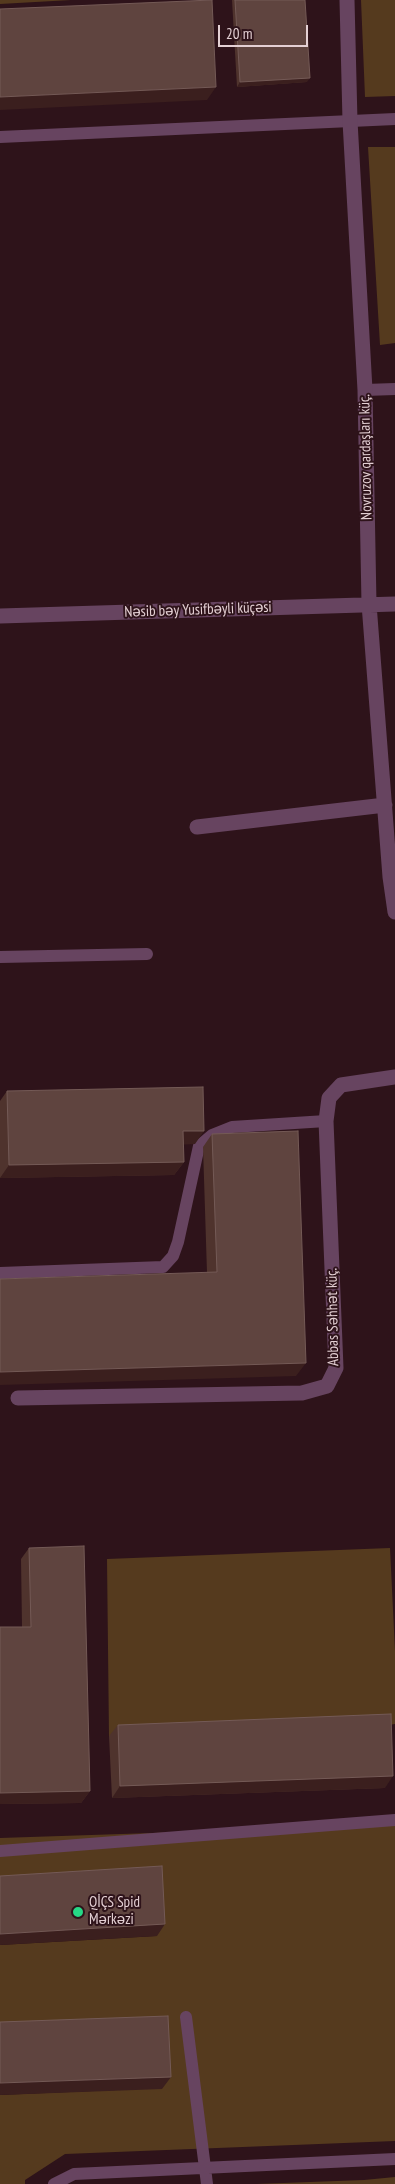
<!DOCTYPE html>
<html>
<head>
<meta charset="utf-8">
<style>
	body { margin:0 }
	#map { position:relative; width:395px; height:2184px; overflow:hidden; background:#2e131a; font-family:"PT Sans Narrow",sans-serif }
	canvas { display:block }
	.scale { position:absolute; left:218px; top:25px; width:90px; height:22px; box-sizing:border-box; border:2px solid #e4d0d4; border-top:0; padding-left:6px; font-size:15px; line-height:18px; white-space:nowrap; color:#e4d0d4; -webkit-text-stroke:4px #2e131a; paint-order:stroke }
</style>
</head>
<body>
<div id="map">
<canvas width="395" height="2184"></canvas>
<div class="scale">20 m</div>
</div>
<script>
const ctx = document.querySelector('canvas').getContext('2d');
ctx.lineJoin = 'round';
function fill(path, color) {
  ctx.fillStyle = color;
  ctx.fill(path, 'evenodd');
}
function toPath(rows) {
  const path = new Path2D();
  for (const r of rows) {
    path.moveTo(r[0], r[1]);
    for (let i = 2; i < r.length; i += 2) path.lineTo(r[i], r[i + 1]);
  }
  return path;
}
function strokePath(path, color, width, dash) {
  ctx.strokeStyle = color;
  ctx.lineWidth = width;
  ctx.lineCap = dash ? 'butt' : 'round';
  ctx.setLineDash(dash || []);
  ctx.stroke(path);
}
function label(font, color, halo, rows, align = 'center') {
  ctx.font = font + ' "PT Sans Narrow",sans-serif';
  ctx.lineWidth = 4;
  ctx.setLineDash([]);
  ctx.textBaseline = 'middle';
  ctx.strokeStyle = halo;
  ctx.fillStyle = color;
  for (const [text, x, y, turn = 0] of rows) {
    ctx.save();
    ctx.translate(x, y);
    ctx.rotate((+turn || 0) * Math.PI / 180);
    ctx.textAlign = isNaN(turn) ? turn : align;
    if (halo) ctx.strokeText(text, 0, 0);
    ctx.fillText(text, 0, 0);
    ctx.restore();
  }
}
const green = toPath([
	[0,0,71,0,0,4],
	[361,0,395,0,395,96,365,97],
	[368,147,395,147,395,343,380,345],
	[390,1548,395,1651,395,1724,382,1726,109,1737,107,1559],
	[395,1825,395,2141,65,2154,25,2180,25,2184,0,2184,0,2095,162,2088,0,2034,0,1945,157,1936,0,1887,0,1838],
	[395,2177,395,2184,256,2184,364,2180]
]);
const lane = toPath([
	[0,137,395,119],
	[365,390,395,389],
	[0,957,147,954],
	[0,1273,163,1267,173,1256,178,1242,199,1146,212,1135,232,1127,326,1121],
	[0,1851,395,1820],
	[186,2017,207,2184],
	[54,2184,74,2174,395,2159]
]);
const street = toPath([
	[347,0,350,121,365,390,369,604,390,877,395,912],
	[0,616,395,604],
	[197,827,385,805],
	[18,1398,302,1393,327,1386,336,1368,326,1121,329,1098,341,1085,395,1077]
]);
const wall = toPath([
	[232,0,305,0,307,82,237,87],
	[7,1091,195,1144,183,1144,184,1162,174,1175,0,1178,0,1101],
	[212,1134,296,1376,207,1273,203,1147],
	[29,1548,90,1791,81,1803,0,1804,0,1627,22,1627,21,1559],
	[118,1725,385,1788,112,1798,109,1736]
]);
const shadedWall = toPath([
	[310,78,307,82,237,87,240,82],
	[216,87,207,100,0,110,0,97],
	[183,1131,204,1131,195,1144,174,1145],
	[184,1162,174,1175,0,1178,9,1165],
	[306,1363,296,1376,0,1385,0,1372],
	[393,1776,385,1788,112,1798,120,1786],
	[90,1791,81,1803,0,1804,0,1793],
	[165,1924,157,1936,0,1945,0,1934],
	[171,2077,162,2089,0,2095,0,2083]
]);
const building = toPath([
	[212,0,216,87,0,97,0,9,212,0],
	[235,0,305,0,310,78,240,82,235,0],
	[203,1087,204,1131,183,1131,184,1162,9,1165,7,1091,203,1087],
	[298,1131,306,1363,0,1372,0,1279,217,1272,212,1134,298,1131],
	[84,1546,90,1791,0,1793,0,1627,31,1627,29,1548,84,1546],
	[391,1714,393,1776,120,1786,118,1725,391,1714],
	[162,1866,165,1924,0,1934,0,1876,162,1866],
	[168,2016,171,2077,0,2083,0,2022,168,2016]
]);
const markers = [
	[78,1912,6,"#26d886"]
];
const streetNames = [
	["Novruzov qardaşları küç.",366,457,-91],
	["Nəsib bəy Yusifbəyli küçəsi",198,610,-2],
	["Abbas Səhhət küç.",333,1317,-91]
];
const poiNames = [
	["QİÇS Spid",89,1903],
	["Mərkəzi",89,1920]
];
fill(green, '#553a1e');
strokePath(lane, '#674460', 12);
strokePath(street, '#674460', 15);
fill(wall, '#4f332d');
fill(shadedWall, '#3b1f1e');
fill(building, '#5f443f');
strokePath(building, '#745a56', 1);
for (const [x, y, r, color] of markers) {
  const dot = new Path2D();
  dot.arc(x, y, r, 0, 2 * Math.PI);
  ctx.fillStyle = color;
  ctx.fill(dot);
  strokePath(dot, '#2e131a', 2);
}
label('15px', '#e4d0d4', '#2e131a', streetNames);
label('15px', '#e4d0d4', '#2e131a', poiNames, 'left');
</script>
</body>
</html>
